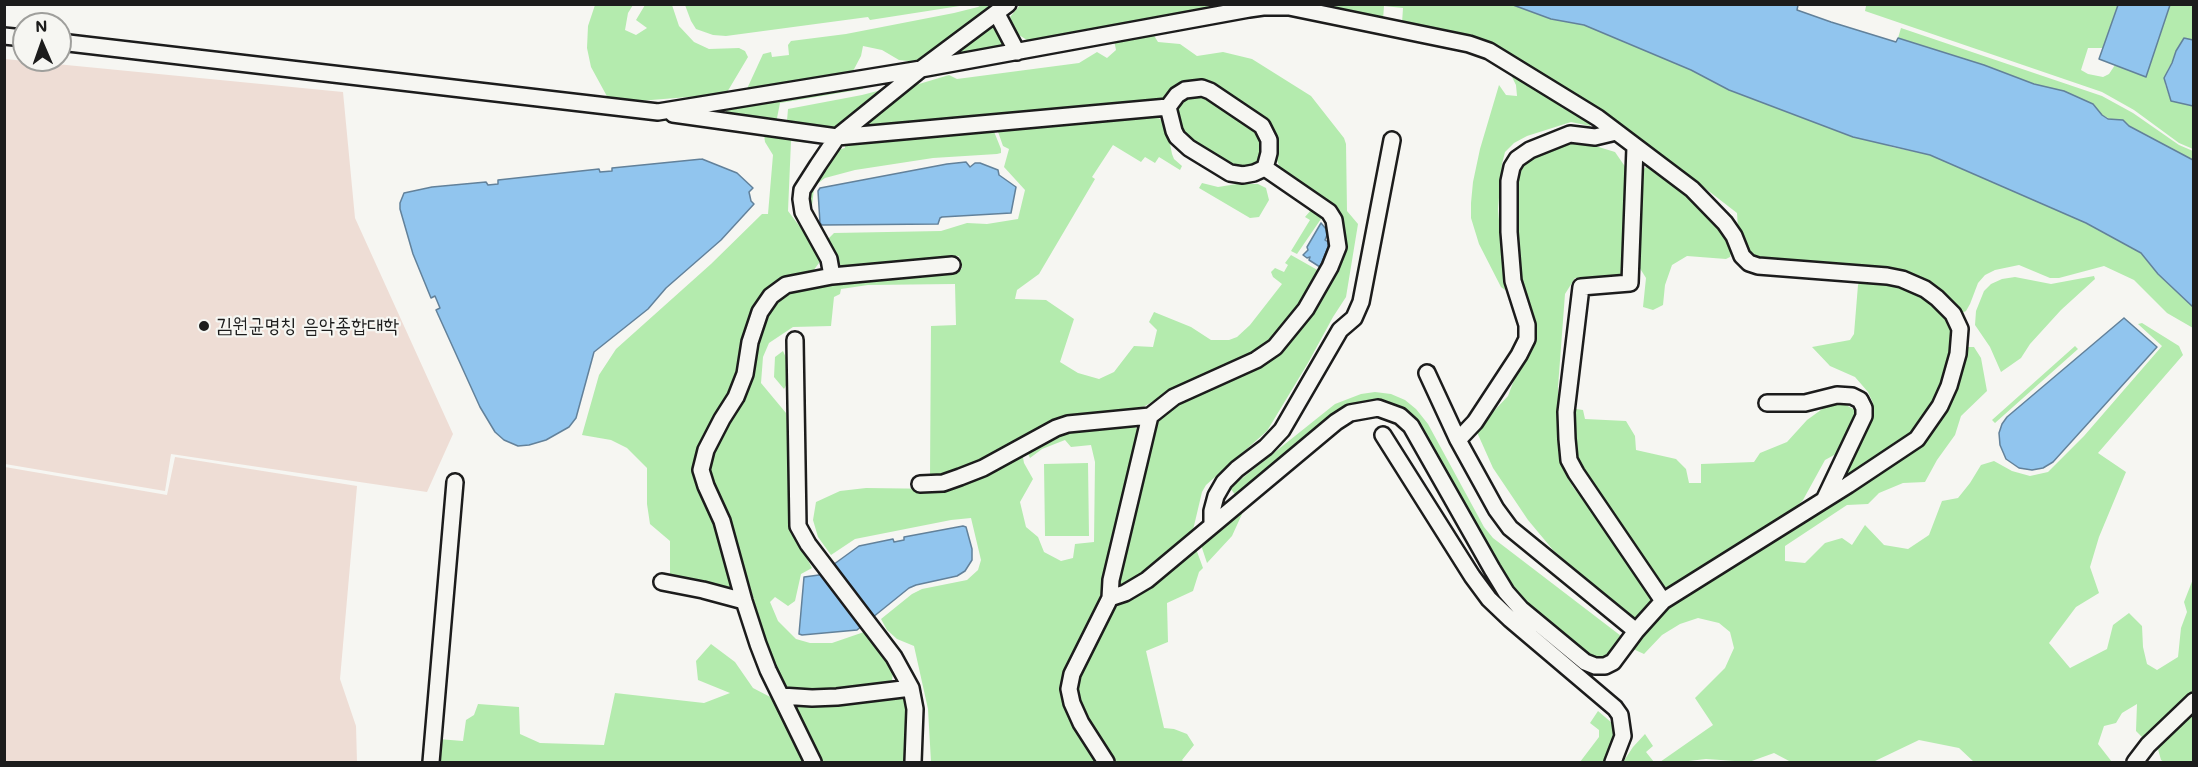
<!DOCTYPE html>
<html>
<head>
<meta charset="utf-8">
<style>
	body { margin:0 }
	#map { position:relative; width:2198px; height:767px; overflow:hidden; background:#f6f6f2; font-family:Mali,sans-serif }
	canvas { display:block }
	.frame { position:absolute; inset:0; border:6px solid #1c1c1c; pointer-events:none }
	.north { position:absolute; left:12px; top:12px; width:60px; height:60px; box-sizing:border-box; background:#f6f6f2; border:2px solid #9f9f9c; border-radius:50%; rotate:358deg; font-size:16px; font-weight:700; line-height:24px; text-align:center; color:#1c1c1c }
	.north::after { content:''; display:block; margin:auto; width:21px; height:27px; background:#1c1c1c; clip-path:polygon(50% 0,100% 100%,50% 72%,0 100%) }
</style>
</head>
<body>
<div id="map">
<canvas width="2198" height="767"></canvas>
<div class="frame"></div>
<div class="north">N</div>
</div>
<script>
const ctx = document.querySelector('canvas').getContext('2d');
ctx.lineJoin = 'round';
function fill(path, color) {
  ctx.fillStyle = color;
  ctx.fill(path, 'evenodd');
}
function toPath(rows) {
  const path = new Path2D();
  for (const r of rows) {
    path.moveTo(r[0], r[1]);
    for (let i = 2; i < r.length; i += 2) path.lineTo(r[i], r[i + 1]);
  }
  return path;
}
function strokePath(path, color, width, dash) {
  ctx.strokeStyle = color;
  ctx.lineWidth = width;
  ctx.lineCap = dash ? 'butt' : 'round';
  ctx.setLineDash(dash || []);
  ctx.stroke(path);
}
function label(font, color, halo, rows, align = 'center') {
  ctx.font = font + ' Mali,"Poor Story",sans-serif';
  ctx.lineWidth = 4.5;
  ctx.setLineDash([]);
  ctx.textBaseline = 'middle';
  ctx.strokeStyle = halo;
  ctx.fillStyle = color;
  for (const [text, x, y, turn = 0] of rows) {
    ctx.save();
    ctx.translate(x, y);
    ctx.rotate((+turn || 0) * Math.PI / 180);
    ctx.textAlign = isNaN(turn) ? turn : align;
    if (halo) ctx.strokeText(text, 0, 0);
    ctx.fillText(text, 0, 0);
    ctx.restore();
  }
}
const built = toPath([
	[5,59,343,92,355,218,453,434,427,492,171,454,165,491,5,464],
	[175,457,357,486,340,679,356,726,357,762,5,762,5,467,167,495]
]);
const green = toPath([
	[1873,4,2118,5,2103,48,2088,48,2081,70,2088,74,2103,77,2109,74,2115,65,2145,76,2170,5,2193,5,2193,40,2184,39,2176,51,2172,63,2168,69,2165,84,2171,101,2193,106,2193,149,2179,143,2134,110,2102,92,1865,11,1866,6],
	[595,5,633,5,628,13,625,30,636,35,647,28,636,20,645,5,672,5,679,26,694,42,709,49,739,48,745,51,748,57,726,94,626,102,609,100,591,67,587,48,588,26],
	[685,5,685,4,966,5,870,20,868,17,726,36,713,35,696,29,691,21],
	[981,5,992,5,945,48,917,62,899,60,882,50,863,46,861,56,853,71,834,78,746,91,763,54,771,52,772,57,789,55,788,45,791,41,846,34,954,13,978,7],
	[1020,5,1231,5,1061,40,1032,43,1014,32,1010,17],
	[1301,5,1513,5,1551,19,1584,25,1691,70,1729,90,1892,147,1930,155,2086,223,2141,253,2158,274,2193,307,2193,328,2167,313,2134,280,2104,266,2059,278,2050,278,2019,265,1995,270,1985,275,1978,283,1970,304,1966,311,1962,313,1958,312,1931,287,1763,263,1748,254,1738,229,1737,213,1640,138,1484,40,1402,23,1403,8,1384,6,1383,20],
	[991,25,995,25,1004,39,1004,46,1002,50,951,57],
	[1901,28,2102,96,2133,113,2179,145,2193,151,2193,160,2129,126,2108,118,2102,115,2093,104,2064,91,2034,84,1984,65,1898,38],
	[1153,34,1158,42,1180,44,1197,56,1223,52,1252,59,1311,96,1344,138,1346,144,1347,211,1358,224,1346,297,1333,317,1308,363,1267,431,1206,485,1202,492,1193,530,1134,581,1122,585,1118,584,1154,422,1167,405,1275,356,1303,325,1328,285,1344,242,1340,220,1281,172,1275,154,1273,130,1269,124,1214,84,1206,80,1191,80,1182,84,1167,98,1160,100,865,127,864,122,909,87,949,75,957,79,1079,63,1097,52,1107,58,1116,50,1114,40],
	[1509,71,1591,122,1590,126,1571,122,1527,136,1514,143,1505,152,1502,164,1498,209,1505,290,1501,287,1479,244,1471,218,1471,203,1473,182,1480,149,1499,85,1506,95,1517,96,1516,85],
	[862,84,863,89,780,103,776,123,723,116,728,109,766,99],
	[893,87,842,125,832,128,791,126,787,121,788,109,862,95],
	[1204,93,1255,127,1265,143,1259,161,1255,165,1236,169,1190,143,1180,129,1177,110,1178,105,1186,96],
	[658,114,819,140,821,144,791,141,788,211,810,240,822,259,813,271,781,281,743,343,738,376,731,396,703,444,735,590,670,574,670,541,650,524,647,504,647,468,627,448,611,440,582,435,599,375,616,349,711,264,762,214,768,214,773,155,765,142,764,135,657,120],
	[1131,116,1155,116,1166,123,1172,154,1174,159,1182,166,1180,170,1159,157,1155,163,1145,157,1141,162,1113,145,1092,177,1095,179,1039,274,1017,290,1015,299,1046,300,1074,319,1060,362,1078,373,1099,379,1114,372,1134,346,1153,347,1157,330,1149,322,1154,312,1191,327,1211,340,1229,340,1237,337,1250,325,1282,284,1273,277,1271,272,1275,268,1284,272,1288,265,1285,263,1291,255,1321,272,1286,326,1275,338,1255,353,1179,386,1145,406,1121,413,1052,425,988,457,940,477,930,476,931,326,956,325,955,284,868,285,841,289,840,294,834,297,831,326,793,327,769,343,763,357,761,383,786,413,790,437,788,507,790,526,812,568,801,574,795,601,788,606,775,597,770,602,778,621,796,639,810,643,832,643,864,632,893,672,892,681,876,687,802,693,786,687,776,672,742,561,714,492,709,468,712,452,720,435,740,407,746,390,755,342,763,320,778,297,789,290,840,281,962,269,959,256,851,269,836,263,827,240,834,233,941,231,967,223,987,224,1018,219,1025,190,1004,167,1009,149,1003,146,997,129],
	[993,129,1001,149,1001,153,997,154,933,158,855,170,825,178,817,184,814,188,812,206,806,207,805,194,833,151,845,148,845,141],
	[1579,141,1615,152,1626,168,1625,265,1623,273,1615,278,1575,278,1565,294,1558,387,1559,460,1573,487,1634,567,1653,600,1643,613,1632,620,1553,550,1528,520,1493,468,1476,430,1508,396,1517,372,1531,348,1518,276,1514,183,1518,168,1523,160,1564,143],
	[1647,166,1656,168,1719,220,1732,248,1730,257,1726,259,1687,256,1672,265,1665,285,1663,305,1653,310,1643,307,1646,278,1636,262,1640,173],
	[1202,183,1218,187,1237,184,1258,184,1266,188,1269,200,1259,217,1250,218,1199,188],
	[1311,210,1323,216,1297,254,1291,251,1310,220,1305,217],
	[2094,276,2095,279,2061,310,2030,344,2021,358,2001,372,1990,347,1975,325,1976,311,1984,291,1991,284,2002,279,2015,277,2051,284],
	[1860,281,1890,283,1924,295,1950,319,1955,341,1940,394,1914,431,1888,451,1844,480,1872,415,1873,403,1868,392,1855,377,1830,366,1812,347,1850,340,1854,334,1858,285],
	[2142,323,2179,346,2183,355,2098,453,2126,472,2099,537,2090,567,2099,593,2076,607,2049,643,2070,668,2107,649,2113,625,2129,613,2142,626,2143,647,2147,664,2157,670,2178,657,2181,628,2187,612,2184,602,2193,579,2193,693,2167,718,2147,742,2136,731,2137,704,2122,713,2116,723,2104,726,2098,744,2112,762,1974,762,1959,748,1919,740,1873,762,1791,762,1774,753,1749,762,1706,759,1680,762,1660,762,1713,725,1695,698,1725,668,1734,648,1730,632,1719,623,1698,618,1680,624,1662,635,1644,654,1631,648,1663,608,1925,436,1966,347,1974,347,1981,358,1987,391,1961,416,1955,435,1937,460,1925,482,1903,483,1879,493,1868,504,1847,505,1785,546,1785,561,1805,563,1825,543,1842,538,1852,545,1865,525,1884,545,1908,549,1929,535,1942,501,1958,498,1970,483,1981,465,1994,461,2012,471,2030,476,2048,472,2084,436,2162,346,2138,324],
	[2075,346,2078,349,1995,423,1992,420],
	[783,351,788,362,788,382,784,389,774,377,775,357],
	[1375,392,1391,394,1405,400,1416,409,1428,424,1484,527,1493,538,1625,639,1610,655,1599,659,1589,658,1517,599,1420,434,1371,404,1237,497,1230,488,1335,404,1361,394],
	[1838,403,1846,405,1855,410,1852,426,1836,454,1825,460,1803,500,1794,509,1680,583,1663,589,1632,539,1584,473,1575,452,1573,427,1576,409,1583,410,1585,419,1626,421,1635,436,1636,450,1676,459,1686,469,1689,483,1701,483,1701,464,1754,462,1760,453,1787,442,1807,420,1825,407],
	[1369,411,1401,421,1517,610,1513,614,1488,581,1403,430,1389,419,1379,417,1368,417,1353,422,1321,444,1244,507,1338,424],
	[1132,425,1139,430,1139,434,1096,614,1067,671,1080,732,1097,762,931,762,928,709,914,646,897,639,887,630,881,619,912,594,922,589,967,580,978,570,981,560,971,518,951,520,855,539,831,555,818,537,813,520,816,502,840,491,866,488,943,489,1022,452,1024,463,1033,479,1020,502,1026,527,1038,537,1044,552,1061,561,1073,558,1075,544,1094,542,1095,462,1091,445,1071,447,1065,440,1042,449,1030,458,1026,449,1069,430],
	[1088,463,1089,536,1045,536,1044,464],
	[1238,509,1242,514,1232,536,1207,563,1200,542],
	[1195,546,1203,568,1199,572,1193,591,1167,603,1168,642,1146,651,1164,728,1174,729,1187,734,1194,745,1182,760,1184,762,1109,762,1078,707,1075,684,1079,673,1114,610,1122,601],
	[711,644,735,662,753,688,776,700,806,762,436,762,438,739,463,741,466,720,474,715,478,704,519,707,520,734,540,743,604,745,615,693,704,703,730,693,698,680,696,661],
	[894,696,906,700,908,704,908,736,905,762,818,762,795,714,797,703],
	[2193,710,2193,762,2164,762,2161,760,2158,749,2167,735],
	[1598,711,1612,723,1615,730,1611,749,1604,762,1580,762,1599,737,1599,730,1590,723],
	[1645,734,1653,746,1646,752,1654,762,1623,762,1633,747]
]);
const water = toPath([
	[1513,5,1798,5,1797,10,1831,22,1896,42,1898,38,1984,65,2034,84,2064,91,2093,104,2102,115,2108,119,2123,120,2129,126,2193,160,2193,307,2158,274,2141,253,2086,223,1930,155,1853,137,1729,90,1691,70,1584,25,1551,19,1513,5],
	[2118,5,2170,5,2146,77,2099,59,2118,5],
	[2184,38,2193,40,2193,106,2171,101,2164,78,2172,63,2176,51,2184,38],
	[702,159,737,173,753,188,749,192,751,201,754,204,721,240,666,288,648,309,594,352,576,418,569,427,546,440,529,445,518,446,504,440,495,432,480,407,436,310,440,308,435,296,431,298,413,254,400,209,400,203,404,193,432,187,486,182,488,185,498,184,498,180,599,169,600,172,612,171,612,168,702,159],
	[966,162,970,167,975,163,980,163,998,170,999,175,1016,187,1011,213,942,217,940,218,938,224,822,225,820,223,818,191,820,188,947,164,966,162],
	[1321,223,1326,229,1327,235,1325,240,1328,242,1328,247,1320,267,1309,260,1310,257,1307,258,1303,255,1308,250,1307,247,1321,223],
	[2124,318,2157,347,2053,462,2043,468,2032,470,2019,468,2006,459,2000,445,1999,433,2002,424,2007,417,2124,318],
	[963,526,966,527,972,549,972,560,965,571,957,576,916,585,909,588,857,630,802,635,799,634,804,577,819,575,859,546,893,539,894,542,904,540,904,537,963,526]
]);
const minor = toPath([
	[997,14,1017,52],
	[4,36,24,38],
	[60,42,658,112,921,69,1249,9,1263,7,1289,7,1469,44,1489,51,1598,118,1692,189,1725,223,1734,236,1742,256,1749,263,1758,266,1887,276,1902,279,1925,289,1937,298,1953,314,1960,329,1958,354,1949,386,1940,406,1917,439,1848,485,1663,601,1636,631,1510,528,1496,509,1458,440,1427,373],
	[1168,107,1174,131,1177,137,1189,148,1230,173,1243,175,1254,173,1265,168],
	[673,114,837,137,1168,107,1177,95,1185,90,1202,88,1210,91,1262,126,1269,140,1269,153,1265,168,1329,212,1334,220,1338,247,1330,267,1306,309,1275,347,1256,360,1174,397,1150,416,1111,580,1110,598,1072,674,1069,689,1072,703,1081,723,1106,762],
	[1635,147,1630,283,1581,287,1566,412,1567,439,1569,460,1576,473,1663,601],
	[832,276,829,259,803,212,801,199,802,190,818,165,837,137,921,69,1008,4],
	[795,340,798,526,808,544,894,657,911,688,915,709,913,762],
	[1767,403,1805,403,1837,395,1852,396,1860,400,1864,408,1864,416,1825,498],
	[1383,435,1472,576,1489,599,1510,619,1615,708,1620,715,1623,736,1613,762],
	[1458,440,1475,422,1519,355,1527,339,1527,325,1513,281,1509,232,1509,181,1512,167,1517,159,1530,150,1570,134,1595,137,1616,132],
	[920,484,943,483,960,477,983,468,1056,428,1068,424,1150,416],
	[1212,525,1212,511,1216,496,1224,482,1237,469,1266,447,1282,430,1340,330,1354,318,1361,302,1392,140],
	[662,582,703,590,744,601],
	[1110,598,1125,593,1147,580,1336,422,1350,413,1378,408,1400,416,1411,426,1492,569,1506,592,1521,609,1585,662,1595,666,1605,666,1613,662,1636,631],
	[781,696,812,698,837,697,911,688],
	[431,762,455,482],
	[813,762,768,670,758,644,744,601,722,521,706,486,701,470,706,450,722,419,736,397,745,374,750,342,760,312,771,296,786,285,832,276,952,265],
	[2135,762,2148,745,2194,701]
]);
const markers = [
	[204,326,6,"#1c1c1c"]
];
const poiNames = [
	["김원균명칭 음악종합대학",216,326]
];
fill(built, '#eeddd5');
fill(green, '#b4ebae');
fill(water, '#91c5ee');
strokePath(water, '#62819a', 1.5);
strokePath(minor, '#1c1c1c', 20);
strokePath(minor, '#f6f6f2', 15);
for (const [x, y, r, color] of markers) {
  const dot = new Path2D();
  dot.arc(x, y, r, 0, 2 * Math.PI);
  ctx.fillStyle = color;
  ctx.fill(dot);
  strokePath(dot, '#f6f6f2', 2);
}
label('20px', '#1c1c1c', '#f6f6f2', poiNames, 'left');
</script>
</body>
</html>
